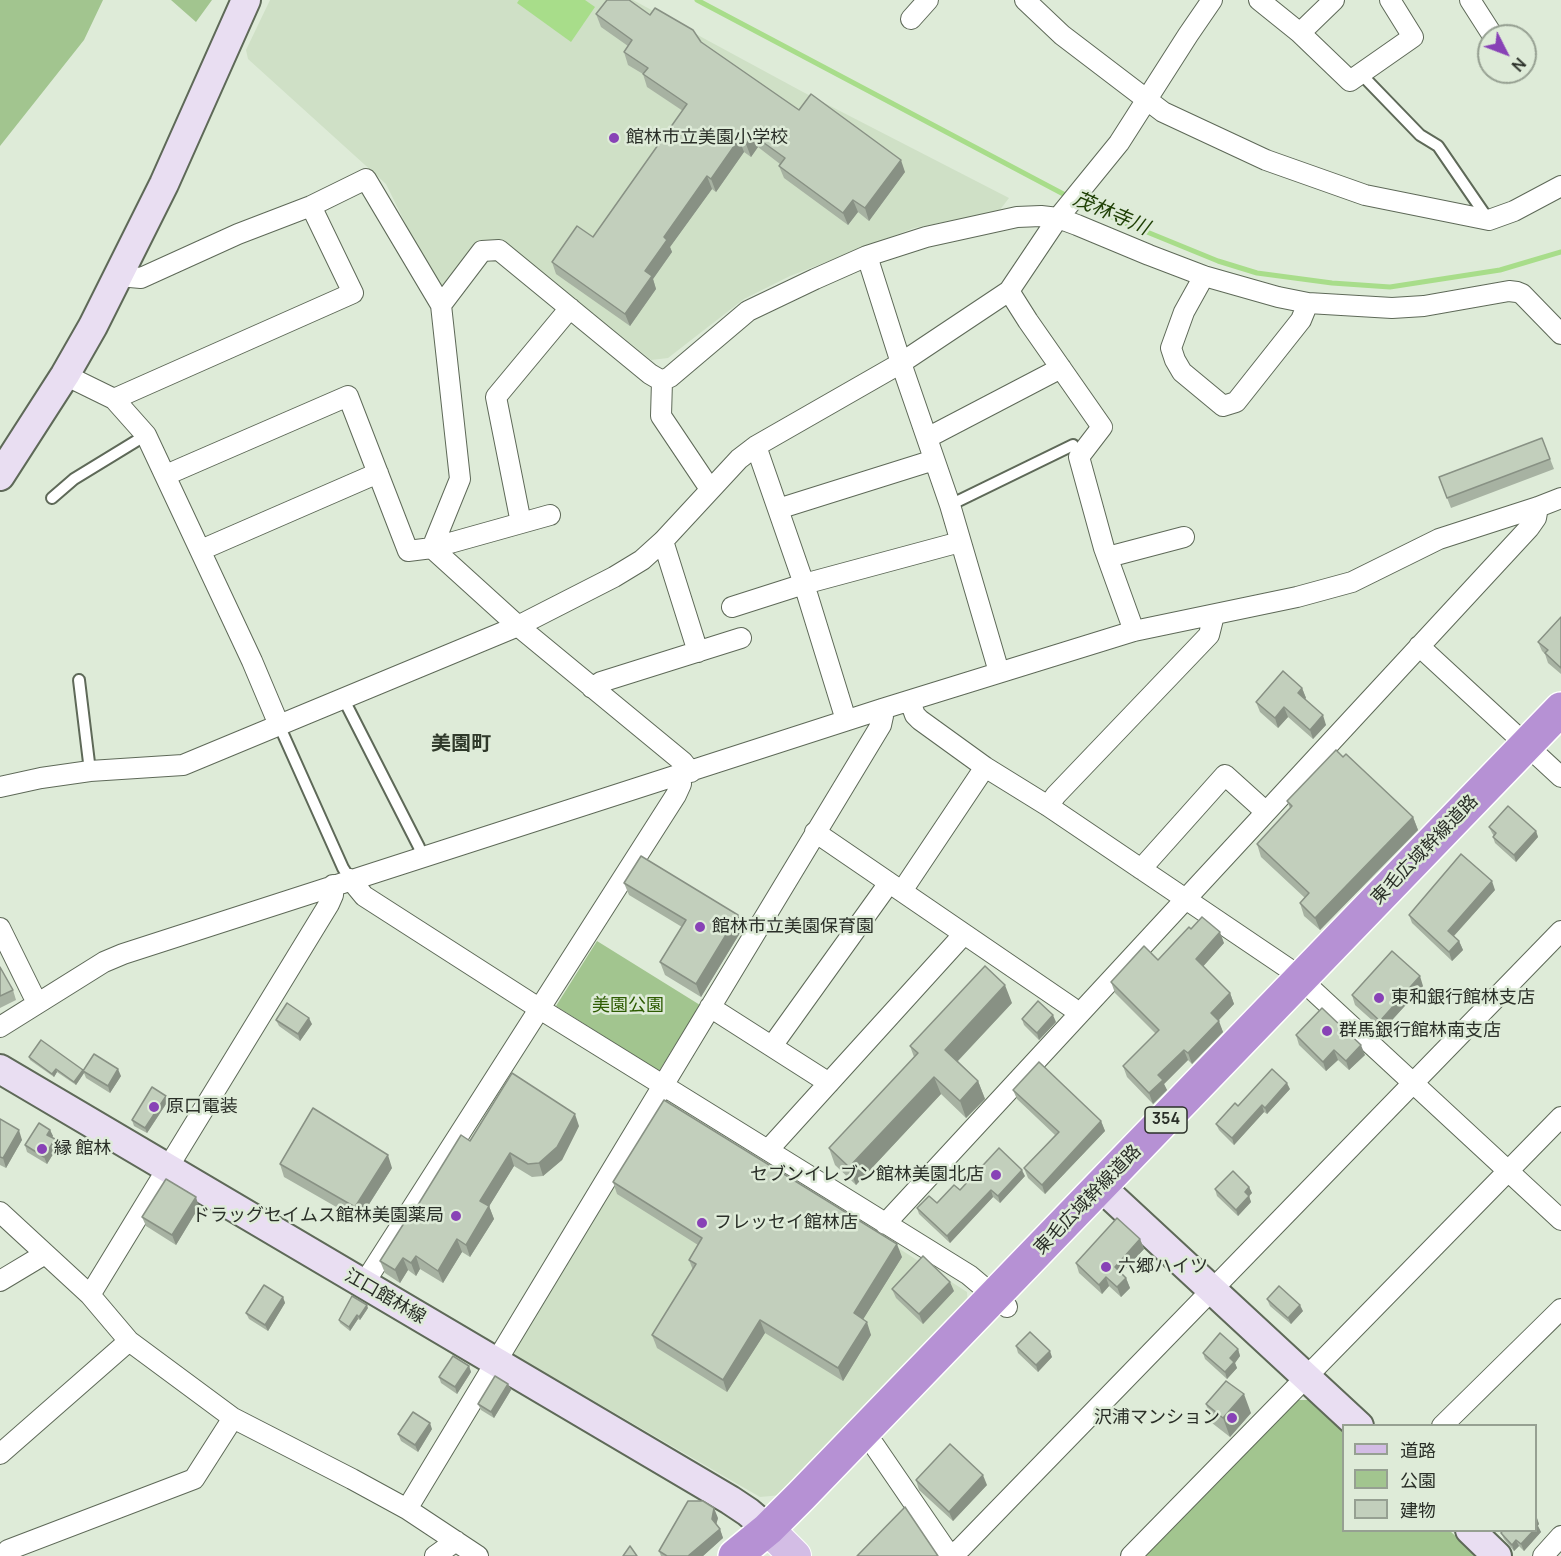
<!DOCTYPE html>
<html>
<head>
<meta charset="utf-8">
<style>
	body { margin:0 }
	#map { position:relative; width:1561px; height:1556px; overflow:hidden; background:#deebd8; font-family:Manrope,"Noto Sans JP",sans-serif }
	canvas { display:block }
	.legend { position:absolute; left:1342px; top:1424px; width:195px; height:108px; box-sizing:border-box; background:#deebd8; border:2px solid #96a092; margin:0; padding:8px 10px; list-style:none; font-size:18px; color:#2a2f28 }
	.legend li { display:flex; align-items:center; gap:12px; height:30px }
	.legend b { width:30px; border:2px solid #96a092 }
	.north { position:absolute; left:1477px; top:24px; width:60px; height:60px; box-sizing:border-box; background:#deebd8; border:2px solid #96a092; border-radius:50%; rotate:132deg; font-size:16px; font-weight:700; line-height:24px; text-align:center; color:#2a2f28 }
	.north::after { content:''; display:block; margin:auto; width:21px; height:27px; background:#8842b6; clip-path:polygon(50% 0,100% 100%,50% 72%,0 100%) }
</style>
</head>
<body>
<div id="map">
<canvas width="1561" height="1556"></canvas>
<ul class="legend">
<li><b style="height:8px;background:#d3bde5"></b>道路</li>
<li><b style="height:16px;background:#a2c58f"></b>公園</li>
<li><b style="height:16px;background:#c2cfbc"></b>建物</li>
</ul>
<div class="north">N</div>
</div>
<script>
const ctx = document.querySelector('canvas').getContext('2d');
ctx.lineJoin = 'round';
function fill(path, color) {
  ctx.fillStyle = color;
  ctx.fill(path, 'evenodd');
}
function toPath(rows) {
  const path = new Path2D();
  for (const r of rows) {
    path.moveTo(r[0], r[1]);
    for (let i = 2; i < r.length; i += 2) path.lineTo(r[i], r[i + 1]);
  }
  return path;
}
function strokePath(path, color, width, dash) {
  ctx.strokeStyle = color;
  ctx.lineWidth = width;
  ctx.lineCap = dash ? 'butt' : 'round';
  ctx.setLineDash(dash || []);
  ctx.stroke(path);
}
function label(font, color, halo, rows, align = 'center') {
  ctx.font = font + ' Manrope,"Noto Sans JP",sans-serif';
  ctx.lineWidth = 5;
  ctx.setLineDash([]);
  ctx.textBaseline = 'middle';
  ctx.strokeStyle = halo;
  ctx.fillStyle = color;
  for (const [text, x, y, turn = 0] of rows) {
    ctx.save();
    ctx.translate(x, y);
    ctx.rotate((+turn || 0) * Math.PI / 180);
    ctx.textAlign = isNaN(turn) ? turn : align;
    if (halo) ctx.strokeText(text, 0, 0);
    ctx.fillText(text, 0, 0);
    ctx.restore();
  }
}
const built = toPath([
	[270,0,633,0,803,92,1009,198,999,211,914,228,790,276,744,299,668,358,651,360,505,242,480,240,440,294,386,184,248,59,246,50],
	[668,1101,967,1292,968,1306,782,1495,760,1497,511,1353,660,1102]
]);
const green = toPath([
	[0,0,103,0,84,40,0,146],
	[171,0,212,0,196,22],
	[597,941,700,1005,659,1071,556,1006],
	[1296,1400,1310,1400,1343,1431,1344,1530,1450,1531,1477,1556,1142,1556]
]);
const water = toPath([
	[519,0,585,0,595,7,571,42,517,3]
]);
const stream = toPath([
	[697,0,1069,197],
	[1077,201,1125,223,1218,261,1257,273,1332,283,1390,287,1500,270,1561,252]
]);
const lane = toPath([
	[1361,74,1420,135,1438,146,1488,219],
	[52,498,74,479,146,435],
	[950,505,1073,445,1079,457],
	[79,680,90,771],
	[343,698,419,847,421,858],
	[279,725,343,868,350,879]
]);
const street = toPath([
	[1025,0,1062,35,1163,112,1266,160,1365,195,1489,220,1514,211,1561,186],
	[1259,0,1300,33,1350,81,1413,37,1390,0],
	[1470,0,1493,36],
	[911,19,928,0],
	[1300,33,1334,0],
	[867,256,901,363,950,505,999,672],
	[119,276,141,278,238,234,311,206,366,179,441,305],
	[1204,276,1184,312,1171,348,1175,360,1182,372,1223,406,1236,402,1301,320,1308,303],
	[1009,291,1028,321,1102,427,1079,457,1104,548,1134,631],
	[65,375,114,399,146,435,252,661,279,725],
	[662,381,670,377,748,311,815,279,867,256,926,237,1017,217,1041,216,1058,218,1077,225,1149,255,1204,276,1278,297,1308,303,1392,308,1424,306,1509,291,1517,292,1522,294,1561,334],
	[662,381,661,416,710,489],
	[114,399,353,293,311,206],
	[927,438,1061,368],
	[756,446,804,584,846,720],
	[166,475,348,396,408,551,432,548,550,515],
	[778,509,934,460],
	[521,523,496,397,570,308],
	[663,541,698,652],
	[432,548,460,479,441,305,482,251,499,250,650,374,662,381],
	[432,548,518,626,683,762,691,772],
	[201,550,378,473],
	[1108,557,1184,537],
	[732,607,804,584,960,542],
	[1419,646,1561,777],
	[592,688,601,682,741,638],
	[910,701,915,715,920,720,985,767,1048,806,1292,971,1561,1220],
	[0,787,41,778,90,771,183,765,518,626,614,577,642,560,663,541,739,459,756,446,901,363,1009,291,1058,218,1119,143,1188,35,1212,0],
	[1048,806,1056,795,1209,635,1214,615],
	[815,832,1071,1007,1078,1015],
	[1141,869,1225,775,1266,812],
	[350,879,364,896,540,1009,969,1275,1007,1307],
	[902,891,985,767],
	[0,928,37,1003],
	[710,1007,829,1083],
	[0,1027,104,962,123,954,882,709,1134,631,1297,597,1352,582,1439,539,1538,507,1561,498],
	[772,1046,889,883],
	[768,1150,964,934],
	[0,1212,90,1295,129,1341,233,1418,352,1479,407,1509,478,1556],
	[885,1224,1529,528,1536,518,1538,507],
	[0,1281,45,1254],
	[363,1285,676,795,681,784,680,775],
	[90,1295,329,904,333,895,333,885],
	[1442,1426,1561,1309],
	[874,1445,950,1556],
	[0,1454,129,1341],
	[407,1509,881,725,883,716,882,709],
	[8,1550,194,1479,233,1418],
	[435,1556,456,1541],
	[950,1556,961,1548,1561,931],
	[1131,1556,1561,1117],
	[1543,1556,1561,1536]
]);
const secondary = toPath([
	[0,476,65,375,93,326,164,184,246,0],
	[0,1069,730,1500,748,1512,768,1529],
	[1101,1187,1359,1426],
	[1470,1530,1497,1556]
]);
const primary = toPath([
	[768,1529,795,1556]
]);
const highway = toPath([
	[735,1556,768,1529,801,1496,1561,709]
]);
const wall = toPath([
	[596,14,650,15,701,42,799,110,905,172,869,221,858,212,848,225,784,178,779,166,780,164,758,147,751,157,744,152,716,192,712,189,670,247,672,252,653,279,656,289,630,326,556,274,552,262,593,237,683,111,647,87,643,74,628,65,624,52,628,46,601,27],
	[1542,438,1554,469,1451,508,1439,477],
	[1561,617,1561,674,1548,663,1545,654,1542,651,1538,642],
	[1302,688,1306,698,1305,699,1326,725,1313,739,1288,717,1278,728,1260,712,1256,702],
	[1343,757,1413,817,1418,830,1320,930,1304,916,1300,903,1305,898,1261,857,1257,844,1290,808,1287,801],
	[1489,827,1536,831,1538,837,1516,862,1495,843,1493,837,1494,836,1492,833],
	[624,883,743,928,701,997,665,975,660,962,682,927,629,895],
	[1495,890,1454,936,1459,941,1463,950,1452,961,1412,923,1409,915],
	[1191,929,1224,943,1203,966,1230,993,1234,1004,1218,1021,1223,1032,1192,1064,1188,1060,1164,1084,1167,1090,1153,1104,1127,1077,1123,1066,1156,1034,1115,993,1111,982,1158,960],
	[0,967,13,990,16,1000,0,1008],
	[1423,986,1383,1030,1355,1005,1352,995],
	[1012,1003,958,1061,978,1081,985,1099,966,1118,941,1094,856,1185,835,1165,829,1148,914,1057,910,1046],
	[1022,1019,1056,1022,1039,1040,1024,1025],
	[276,1020,312,1024,300,1041,279,1026],
	[1296,1035,1365,1055,1349,1070,1338,1060,1326,1071,1299,1045],
	[29,1057,83,1070,121,1076,110,1093,86,1078,84,1073,76,1085,57,1072,54,1077,30,1060],
	[1290,1089,1267,1114,1264,1112,1234,1145,1219,1130,1216,1124,1238,1106],
	[1013,1090,1101,1121,1105,1131,1045,1194,1028,1178,1024,1168,1055,1135,1017,1099],
	[168,1101,147,1133,134,1126,132,1120],
	[0,1119,22,1140,6,1168,0,1165],
	[579,1126,562,1160,543,1176,532,1177,514,1166,489,1206,494,1219,470,1257,462,1252,443,1283,420,1269,416,1276,408,1270,400,1283,385,1273,380,1261,408,1221,470,1141],
	[50,1130,53,1136,52,1137,55,1139,58,1146,47,1164,27,1152,25,1145],
	[280,1164,392,1168,359,1220,284,1177],
	[1025,1176,1000,1203,993,1197,950,1243,919,1214,917,1208,937,1203,960,1190],
	[613,1182,902,1257,863,1319,871,1335,843,1381,765,1333,727,1392,657,1348,652,1335,693,1270,689,1260,698,1245,617,1194],
	[1249,1187,1252,1193,1249,1196,1251,1202,1238,1216,1217,1196,1215,1189],
	[199,1207,176,1245,146,1226,142,1217],
	[1140,1239,1144,1249,1121,1273,1126,1278,1130,1288,1121,1297,1109,1286,1102,1294,1079,1273,1076,1263],
	[892,1289,954,1291,923,1324,896,1298],
	[283,1297,285,1303,268,1331,249,1319,246,1313],
	[1267,1299,1303,1311,1291,1324,1270,1306],
	[368,1308,360,1320,358,1319,350,1331,340,1323,339,1320],
	[1016,1346,1052,1357,1038,1372,1018,1353],
	[1238,1349,1240,1356,1235,1363,1237,1368,1227,1379,1205,1359,1203,1353],
	[469,1366,471,1372,457,1394,441,1383,439,1377],
	[508,1384,511,1390,494,1418,481,1410,478,1404],
	[1206,1404,1251,1413,1230,1437,1212,1423],
	[432,1429,418,1452,401,1441,398,1434],
	[916,1480,987,1485,953,1521,919,1490],
	[1536,1516,1539,1524,1537,1527,1538,1526,1541,1532,1524,1551,1519,1546,1514,1551,1504,1539,1501,1533],
	[718,1518,716,1524,720,1529,723,1538,703,1556,661,1556,659,1551]
]);
const shadedWall = toPath([
	[753,135,758,147,751,157,746,144],
	[739,139,744,152,716,192,711,179],
	[901,160,905,172,869,221,865,208],
	[707,176,712,189,670,247,672,252,653,279,656,289,630,326,625,314,645,271,664,237],
	[853,200,858,212,848,225,843,213],
	[1302,688,1306,698,1301,703,1298,693],
	[1284,707,1288,717,1278,728,1275,718],
	[1323,715,1326,725,1313,739,1310,730],
	[1413,817,1418,830,1320,930,1315,918],
	[1536,831,1538,837,1516,862,1514,855],
	[1492,881,1495,890,1451,939,1448,931],
	[738,915,743,928,701,997,696,984],
	[1220,932,1224,943,1200,970,1196,959],
	[1459,941,1463,950,1452,961,1449,952],
	[1420,976,1423,986,1383,1030,1380,1021],
	[1005,985,1012,1003,952,1067,945,1050],
	[1230,993,1234,1004,1215,1024,1211,1013],
	[1053,1015,1056,1022,1039,1040,1037,1033],
	[309,1018,312,1024,300,1041,298,1034],
	[1219,1021,1223,1032,1192,1064,1188,1053],
	[1361,1045,1365,1055,1349,1070,1346,1061],
	[1184,1050,1188,1060,1164,1084,1167,1090,1153,1104,1149,1093,1158,1075],
	[1334,1050,1338,1060,1326,1071,1323,1062],
	[56,1069,57,1072,54,1077,52,1074],
	[118,1069,121,1076,110,1093,108,1086],
	[83,1070,84,1073,76,1085,74,1082],
	[934,1077,941,1094,856,1185,849,1167],
	[978,1081,985,1099,966,1118,960,1101],
	[1287,1083,1290,1089,1267,1114,1265,1108],
	[166,1096,168,1101,147,1133,145,1128],
	[1262,1105,1264,1112,1234,1145,1232,1138],
	[575,1114,579,1126,562,1160,543,1176,539,1163],
	[1101,1121,1105,1131,1045,1194,1042,1185],
	[19,1130,22,1140,6,1168,3,1158],
	[50,1130,53,1136,50,1141,47,1135],
	[55,1139,58,1146,47,1164,44,1157],
	[510,1153,514,1166,485,1213,480,1201],
	[388,1155,392,1168,359,1220,355,1207],
	[1022,1170,1025,1176,1000,1203,998,1196],
	[1249,1187,1252,1193,1249,1196,1251,1202,1238,1216,1236,1210,1245,1192],
	[991,1190,993,1197,950,1243,947,1236],
	[196,1197,199,1207,176,1245,172,1235],
	[489,1206,494,1219,470,1257,466,1245],
	[457,1239,462,1252,443,1283,438,1271],
	[1140,1239,1144,1249,1118,1277,1115,1267],
	[897,1244,902,1257,859,1326,854,1313],
	[416,1256,420,1269,416,1276,411,1263],
	[403,1258,408,1270,400,1283,395,1270],
	[1106,1277,1109,1286,1102,1294,1099,1285],
	[1126,1278,1130,1288,1121,1297,1117,1287],
	[950,1282,954,1291,923,1324,919,1314],
	[283,1297,285,1303,268,1331,265,1325],
	[367,1305,368,1308,360,1320,359,1317],
	[1300,1305,1303,1311,1291,1324,1288,1318],
	[357,1315,358,1319,350,1331,349,1327],
	[760,1320,765,1333,727,1392,723,1380],
	[867,1322,871,1335,843,1381,838,1368],
	[1238,1349,1240,1356,1235,1363,1237,1368,1227,1379,1225,1372,1230,1358],
	[1050,1351,1052,1357,1038,1372,1036,1365],
	[469,1366,471,1372,457,1394,455,1387],
	[508,1384,511,1390,494,1418,491,1412],
	[1244,1394,1251,1413,1230,1437,1223,1418],
	[430,1423,432,1429,418,1452,415,1445],
	[983,1475,987,1485,953,1521,949,1512],
	[714,1508,718,1518,715,1529,712,1519],
	[1537,1518,1539,1524,1537,1527,1538,1526,1541,1532,1524,1551,1521,1544,1534,1530,1536,1530,1536,1520],
	[720,1529,723,1538,703,1556,688,1556],
	[1516,1540,1519,1546,1514,1551,1512,1545]
]);
const building = toPath([
	[607,0,629,0,650,15,655,8,693,30,701,42,799,110,811,94,901,160,865,208,853,200,843,213,779,166,785,158,753,135,746,144,739,139,711,179,707,176,664,237,667,240,645,271,652,276,625,314,552,262,577,226,593,237,687,104,643,74,648,68,624,52,632,40,596,14,607,0],
	[1542,438,1550,459,1447,498,1439,477,1542,438],
	[1561,617,1561,668,1545,653,1548,650,1538,642,1561,617],
	[1283,671,1302,688,1298,693,1323,715,1310,730,1284,707,1275,718,1256,702,1283,671],
	[1336,750,1343,757,1346,754,1413,817,1315,918,1300,903,1309,893,1257,844,1292,806,1287,801,1336,750],
	[1508,806,1536,831,1514,855,1493,837,1496,833,1489,827,1508,806],
	[1461,854,1492,881,1448,931,1459,941,1449,952,1409,915,1461,854],
	[641,856,738,915,696,984,660,962,686,920,624,883,641,856],
	[1202,917,1220,932,1196,959,1230,993,1211,1013,1219,1021,1188,1053,1184,1050,1158,1075,1163,1080,1149,1093,1123,1066,1159,1030,1111,982,1144,946,1158,960,1189,927,1191,929,1202,917],
	[1392,951,1420,976,1380,1021,1352,995,1392,951],
	[985,966,1005,985,945,1050,978,1081,960,1101,934,1077,849,1167,829,1148,918,1053,910,1046,985,966],
	[0,967,13,990,0,996,0,967],
	[1038,1001,1053,1015,1037,1033,1022,1019,1038,1001],
	[287,1003,309,1018,298,1034,276,1020,287,1003],
	[1322,1008,1361,1045,1346,1061,1334,1050,1323,1062,1296,1035,1322,1008],
	[41,1040,83,1070,74,1082,56,1069,52,1074,29,1057,41,1040],
	[94,1054,118,1069,108,1086,83,1071,94,1054],
	[1039,1062,1101,1121,1042,1185,1024,1168,1059,1132,1013,1090,1039,1062],
	[1272,1069,1287,1083,1265,1108,1262,1105,1232,1138,1216,1124,1235,1103,1238,1106,1272,1069],
	[512,1073,575,1114,557,1147,539,1163,528,1164,510,1153,480,1201,489,1206,466,1245,457,1239,438,1271,416,1256,411,1263,403,1258,395,1270,380,1261,406,1220,408,1221,461,1135,470,1141,512,1073],
	[152,1087,166,1096,145,1128,132,1120,152,1087],
	[664,1100,897,1244,854,1313,867,1322,838,1368,760,1320,723,1380,652,1335,696,1264,689,1260,702,1238,613,1182,664,1100],
	[313,1108,388,1155,355,1207,280,1164,313,1108],
	[0,1119,19,1130,3,1158,0,1157,0,1119],
	[39,1123,50,1130,47,1135,55,1139,44,1157,25,1145,39,1123],
	[999,1148,1022,1170,998,1196,991,1190,947,1236,917,1208,929,1196,937,1203,954,1185,960,1190,999,1148],
	[1233,1171,1249,1187,1245,1192,1249,1196,1236,1210,1215,1189,1233,1171],
	[166,1179,196,1197,172,1235,142,1217,166,1179],
	[1117,1218,1140,1239,1115,1267,1126,1278,1117,1287,1106,1277,1099,1285,1076,1263,1117,1218],
	[923,1256,950,1282,919,1314,892,1289,923,1256],
	[264,1285,283,1297,265,1325,246,1313,264,1285],
	[1279,1286,1300,1305,1288,1318,1267,1299,1279,1286],
	[352,1296,367,1305,359,1317,357,1315,349,1327,339,1320,352,1296],
	[1030,1332,1050,1351,1036,1365,1016,1346,1030,1332],
	[1220,1333,1238,1349,1230,1358,1234,1362,1225,1372,1203,1353,1220,1333],
	[453,1356,469,1366,455,1387,439,1377,453,1356],
	[495,1376,508,1384,491,1412,478,1404,495,1376],
	[1226,1381,1244,1394,1223,1418,1206,1404,1226,1381],
	[413,1412,430,1423,415,1445,398,1434,413,1412],
	[950,1444,983,1475,949,1512,916,1480,950,1444],
	[688,1501,703,1501,714,1508,712,1519,720,1529,688,1556,667,1556,659,1551,688,1501],
	[905,1507,938,1556,857,1556,905,1507],
	[1503,1530,1534,1530,1521,1544,1516,1540,1512,1545,1501,1533,1503,1530],
	[630,1546,637,1556,623,1556,630,1546]
]);
const markers = [
	[614,138,6,"#8842b6"],
	[700,927,6,"#8842b6"],
	[1379,998,6,"#8842b6"],
	[1327,1031,6,"#8842b6"],
	[154,1107,6,"#8842b6"],
	[42,1149,6,"#8842b6"],
	[996,1175,6,"#8842b6"],
	[456,1216,6,"#8842b6"],
	[702,1223,6,"#8842b6"],
	[1106,1267,6,"#8842b6"],
	[1232,1418,6,"#8842b6"]
];
const shields = [
	[1166,1120,42]
];
const shieldNames = [
	["354",1166,1120]
];
const poiNames = [
	["館林市立美園小学校",626,138],
	["館林市立美園保育園",712,927],
	["東和銀行館林支店",1391,998],
	["群馬銀行館林南支店",1339,1031],
	["原口電装",166,1107],
	["縁 館林",54,1149],
	["セブンイレブン館林美園北店",984,1175,"right"],
	["ドラッグセイムス館林美園薬局",444,1216,"right"],
	["フレッセイ館林店",714,1223],
	["六郷ハイツ",1118,1267],
	["沢浦マンション",1220,1418,"right"]
];
const streetNames = [
	["東毛広域幹線道路",1425,850,-46],
	["東毛広域幹線道路",1088,1200,-46],
	["江口館林線",385,1297,30]
];
const parkNames = [
	["美園公園",628,1006]
];
const waterNames = [
	["茂林寺川",1111,214,23]
];
const neighbourhoodNames = [
	["美園町",461,744]
];
fill(built, '#cfe0c6');
fill(green, '#a2c58f');
fill(water, '#a8dd8a');
strokePath(stream, '#a8dd8a', 5);
strokePath(lane, '#5e6958', 14);
strokePath(street, '#5e6958', 22);
strokePath(secondary, '#5e6958', 32);
strokePath(primary, '#fff', 34);
strokePath(highway, '#fff', 36);
strokePath(lane, '#fff', 10);
strokePath(street, '#fff', 20);
strokePath(secondary, '#e9def2', 28);
strokePath(primary, '#d3bde5', 32);
strokePath(highway, '#b691d4', 33);
fill(wall, '#a7b2a2');
fill(shadedWall, '#889184');
fill(building, '#c2cfbc');
strokePath(building, '#889184', 1.5);
for (const [x, y, r, color] of markers) {
  const dot = new Path2D();
  dot.arc(x, y, r, 0, 2 * Math.PI);
  ctx.fillStyle = color;
  ctx.fill(dot);
  strokePath(dot, '#deebd8', 2);
}
for (const [x, y, w] of shields) {
  const box = new Path2D();
  box.roundRect(x - w / 2, y - 13, w, 26, 4.5);
  ctx.fillStyle = '#deebd8';
  ctx.fill(box);
  strokePath(box, '#2a2f28', 1.5);
}
label('bold 16px', '#2a2f28', null, shieldNames);
label('18px', '#2a2f28', '#deebd8', poiNames, 'left');
label('18px', '#2a2f28', '#deebd8', streetNames);
label('18px', '#2d5b01', '#deebd8', parkNames);
label('italic 20px', '#1e3f04', '#deebd8', waterNames);
label('bold 20px', '#2f392a', '#deebd8', neighbourhoodNames);
</script>
</body>
</html>
